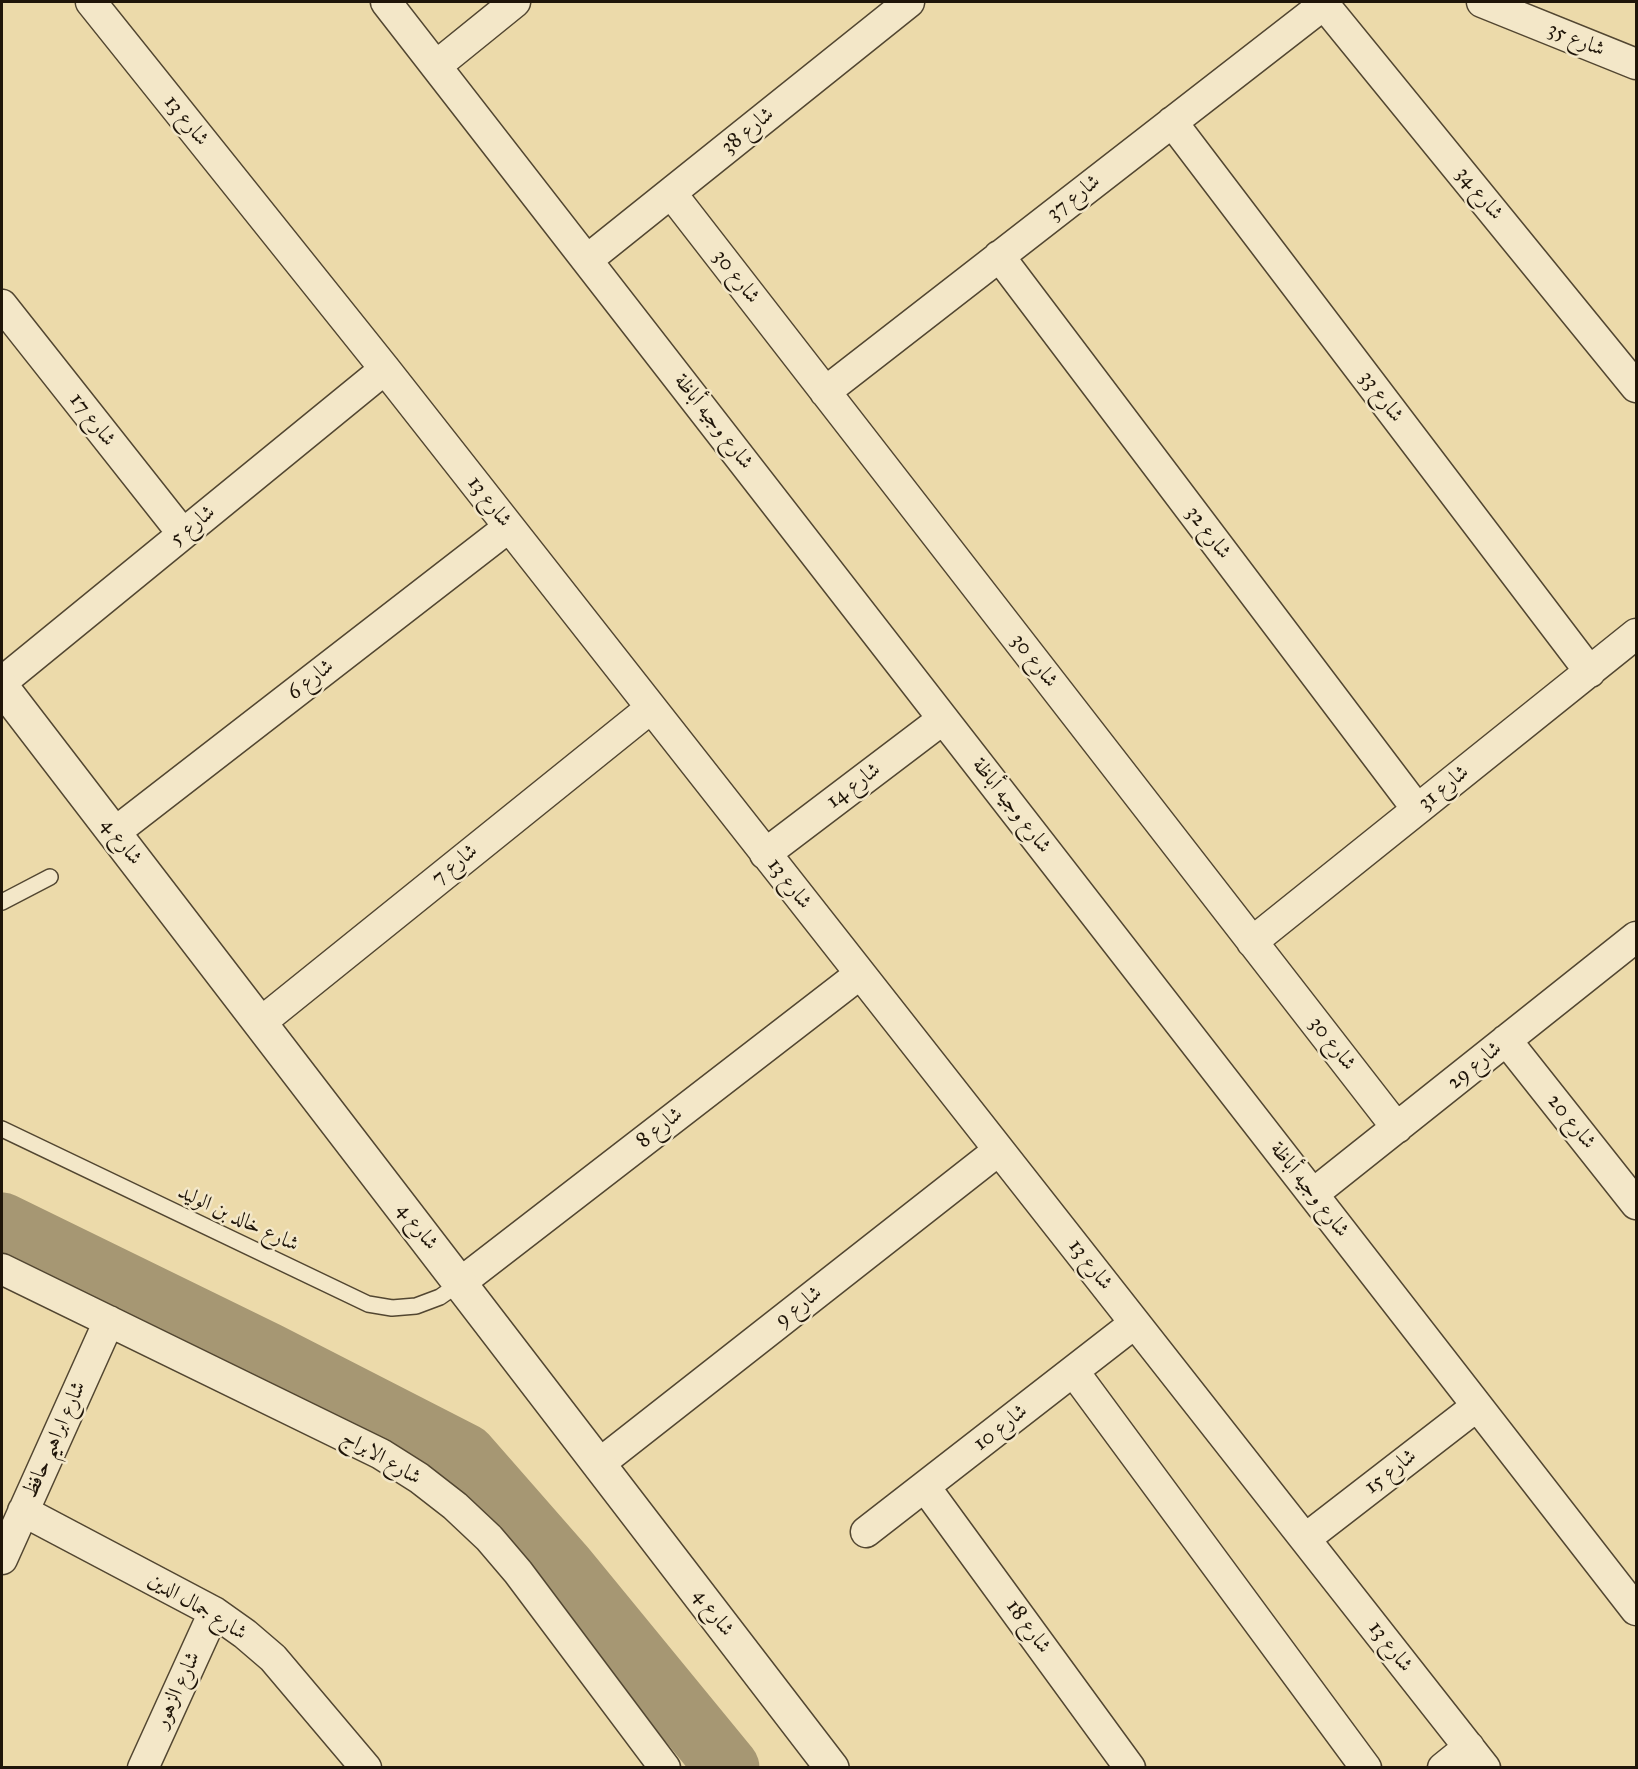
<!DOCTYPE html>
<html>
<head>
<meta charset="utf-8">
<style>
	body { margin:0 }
	#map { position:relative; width:1638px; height:1769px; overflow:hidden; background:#ecdaaa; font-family:"IM FELL Great Primer",serif }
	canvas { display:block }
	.frame { position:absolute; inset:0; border:3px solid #1f1509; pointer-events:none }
</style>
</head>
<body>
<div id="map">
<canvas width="1638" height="1769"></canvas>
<div class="frame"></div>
</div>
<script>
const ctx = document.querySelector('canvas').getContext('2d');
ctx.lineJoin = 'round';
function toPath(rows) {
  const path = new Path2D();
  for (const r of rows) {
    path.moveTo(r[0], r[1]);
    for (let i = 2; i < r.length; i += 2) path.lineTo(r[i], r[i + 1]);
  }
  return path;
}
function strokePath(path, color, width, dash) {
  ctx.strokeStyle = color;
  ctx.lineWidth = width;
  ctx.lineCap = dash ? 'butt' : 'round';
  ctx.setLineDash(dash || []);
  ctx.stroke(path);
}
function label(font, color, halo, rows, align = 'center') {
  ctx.font = font + ' "IM FELL Great Primer",Amiri,serif';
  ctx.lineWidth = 5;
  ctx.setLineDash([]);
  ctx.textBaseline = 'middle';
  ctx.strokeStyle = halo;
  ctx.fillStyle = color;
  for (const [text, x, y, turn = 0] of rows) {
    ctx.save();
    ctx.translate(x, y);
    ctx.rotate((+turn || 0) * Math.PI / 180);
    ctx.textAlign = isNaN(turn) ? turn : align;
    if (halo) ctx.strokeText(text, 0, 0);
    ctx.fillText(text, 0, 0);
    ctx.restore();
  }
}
const river = toPath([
	[2,1224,268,1354,465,1455,564,1568,728,1768]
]);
const service = toPath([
	[2,902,50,877],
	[2,1129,368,1304,392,1308,416,1306,440,1297,460,1283]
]);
const minor = toPath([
	[91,2,385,369,1485,1768],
	[386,2,1636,1610],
	[1322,2,1636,387],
	[1482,2,1636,64],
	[436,66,515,2],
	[1172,122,1590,672],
	[671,193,1397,1128],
	[999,256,1417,809],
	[587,260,909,2],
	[2,305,183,534],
	[825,392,1327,2],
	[2,682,385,369],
	[114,833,509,527],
	[765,854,943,719],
	[1252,942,1636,634],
	[260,1023,651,708],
	[1506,1040,1636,1204],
	[1313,1194,1636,937],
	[2,1269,381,1454,419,1478,455,1506,489,1538,518,1572,665,1768],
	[460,1283,860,974],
	[1074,1372,1366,1768],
	[599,1464,999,1150],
	[925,1487,1130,1768],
	[23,1511,214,1612,245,1634,273,1658,366,1768],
	[866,1532,1135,1323],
	[1305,1539,1477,1406],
	[2,1559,109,1321],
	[143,1768,214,1612],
	[1443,1768,1469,1747]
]);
const tertiary = toPath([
	[2,687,832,1768]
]);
const streetNames = [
	["شارع 35",1576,40,22],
	["شارع 13",186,121,51],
	["شارع 38",748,131,-39],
	["شارع 34",1479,194,51],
	["شارع 37",1074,198,-38],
	["شارع 30",736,277,52],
	["شارع 33",1381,397,53],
	["شارع 17",92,420,52],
	["شارع وجيه أباظة",713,422,52],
	["شارع 13",489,502,52],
	["شارع 5",193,526,-39],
	["شارع 32",1208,533,53],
	["شارع 30",1034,661,52],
	["شارع 6",311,680,-38],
	["شارع 14",854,786,-37],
	["شارع 31",1444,788,-39],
	["شارع وجيه أباظة",1011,806,52],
	["شارع 4",121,842,52],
	["شارع 7",455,865,-39],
	["شارع 13",789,884,52],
	["شارع 30",1332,1044,52],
	["شارع 29",1475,1066,-39],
	["شارع 20",1571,1122,51],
	["شارع 8",660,1128,-38],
	["شارع وجيه أباظة",1309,1190,52],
	["شارع خالد بن الوليد",238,1219,25],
	["شارع 4",417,1227,52],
	["شارع 13",1090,1265,52],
	["شارع 9",799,1307,-38],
	["شارع 10",1001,1428,-38],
	["شارع ابراهيم حافظ",55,1440,-66],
	["شارع الابراج",381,1458,30],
	["شارع 15",1391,1472,-38],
	["شارع جمال الدين",197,1607,31],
	["شارع 4",713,1613,53],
	["شارع 18",1028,1627,54],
	["شارع 13",1390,1647,52],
	["شارع الزهور",178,1690,-65]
];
strokePath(river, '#a69773', 63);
strokePath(service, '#524631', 18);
strokePath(minor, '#524631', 33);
strokePath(tertiary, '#524631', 36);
strokePath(service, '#f3e7c8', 15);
strokePath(minor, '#f3e7c8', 30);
strokePath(tertiary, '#f3e7c8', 33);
label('21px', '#1f1509', '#f3e7c8', streetNames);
</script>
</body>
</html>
